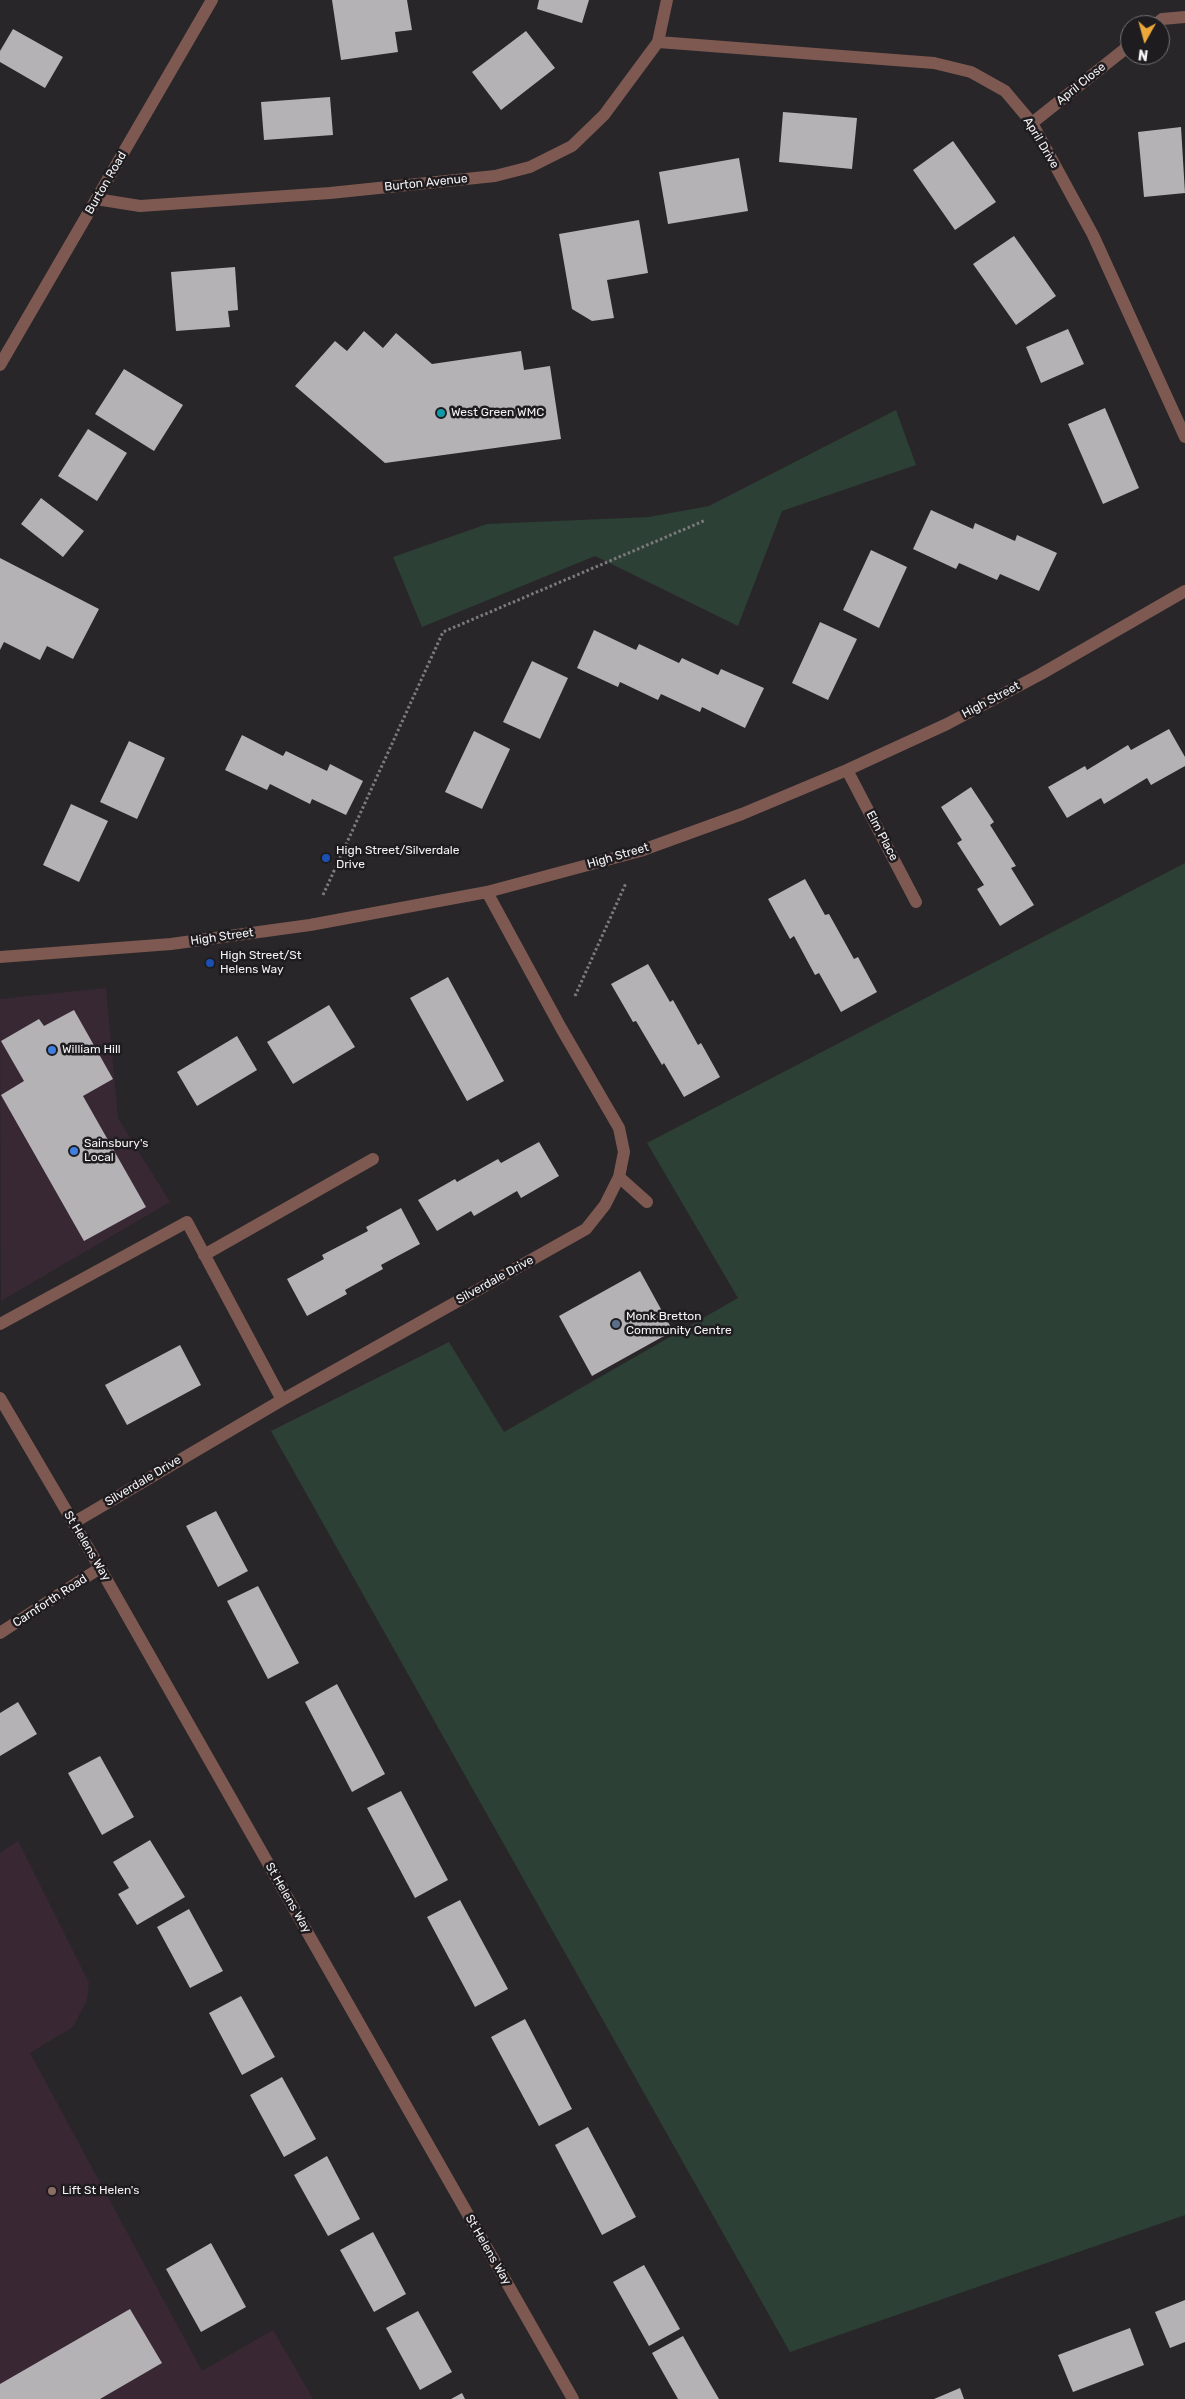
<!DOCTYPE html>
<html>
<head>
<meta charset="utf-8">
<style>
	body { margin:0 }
	#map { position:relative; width:1185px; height:2399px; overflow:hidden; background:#282628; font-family:Rubik,sans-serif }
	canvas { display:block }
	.north { position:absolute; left:1120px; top:15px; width:50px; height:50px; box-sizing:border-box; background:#1e1c1f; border:1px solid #747274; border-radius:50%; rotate:187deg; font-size:14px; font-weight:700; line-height:20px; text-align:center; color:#f4f2f4 }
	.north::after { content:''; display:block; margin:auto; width:18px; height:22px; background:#eda83b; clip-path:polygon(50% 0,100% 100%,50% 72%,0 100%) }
</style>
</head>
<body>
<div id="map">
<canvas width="1185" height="2399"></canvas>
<div class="north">N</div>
</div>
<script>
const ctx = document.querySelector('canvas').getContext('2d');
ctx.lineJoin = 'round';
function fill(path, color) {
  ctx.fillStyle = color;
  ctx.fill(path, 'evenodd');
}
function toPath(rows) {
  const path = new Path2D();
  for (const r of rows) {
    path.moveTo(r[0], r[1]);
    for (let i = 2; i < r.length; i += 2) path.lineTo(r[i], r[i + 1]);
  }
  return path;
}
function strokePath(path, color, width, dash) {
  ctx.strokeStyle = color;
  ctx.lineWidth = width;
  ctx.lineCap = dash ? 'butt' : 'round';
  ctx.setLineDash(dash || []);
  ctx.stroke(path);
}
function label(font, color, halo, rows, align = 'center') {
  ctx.font = font + ' Rubik,sans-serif';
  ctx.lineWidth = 5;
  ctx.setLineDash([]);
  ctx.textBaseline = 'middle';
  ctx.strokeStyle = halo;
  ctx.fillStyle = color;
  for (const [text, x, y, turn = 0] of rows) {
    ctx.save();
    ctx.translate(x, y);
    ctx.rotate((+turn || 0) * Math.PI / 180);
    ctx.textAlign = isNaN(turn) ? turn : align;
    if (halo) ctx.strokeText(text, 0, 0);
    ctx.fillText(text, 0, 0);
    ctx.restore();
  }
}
const commercial = toPath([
	[106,988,118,1118,170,1202,1,1301,0,999]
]);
const education = toPath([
	[18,1841,89,1983,87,2000,73,2027,30,2053,202,2371,273,2330,313,2399,0,2399,0,1853]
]);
const green = toPath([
	[896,410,916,465,782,511,738,626,595,556,422,627,393,557,487,524,649,517,709,506],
	[1185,863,1185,2215,790,2352,271,1431,449,1342,504,1432,738,1298,647,1143]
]);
const building = toPath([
	[332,0,407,0,412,30,395,32,398,52,341,60],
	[539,0,589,0,582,23,537,9],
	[13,29,63,57,45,88,0,62,0,51],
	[526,31,555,68,501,110,472,72],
	[330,97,333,135,264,140,261,102],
	[783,112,857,118,852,169,779,162],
	[1181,127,1185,193,1144,197,1138,132],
	[953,141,996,202,955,230,913,170],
	[739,158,748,211,668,224,659,172],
	[639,220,648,273,607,280,614,318,592,321,572,309,559,234],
	[1014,236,1056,296,1016,325,973,264],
	[235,267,238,310,228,311,230,327,176,331,171,272],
	[1068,329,1084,364,1041,383,1026,347],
	[364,331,383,348,396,333,432,364,521,351,524,370,550,366,561,439,385,463,295,386,335,341,347,351],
	[124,369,183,405,154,451,95,414],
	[1105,408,1139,488,1103,504,1068,424],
	[88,429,127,453,97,501,58,476],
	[41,498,84,531,63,557,21,524],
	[931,510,973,529,975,523,1015,541,1017,535,1057,553,1039,591,1000,574,997,580,959,563,956,569,913,549],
	[871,550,907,567,879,628,843,610],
	[0,558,99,609,73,659,47,646,40,660,4,642,0,650],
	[820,622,857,639,828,700,792,683],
	[594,630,636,650,639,644,679,663,682,658,718,675,721,669,764,688,745,728,702,707,700,712,661,694,658,700,620,682,618,687,577,668],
	[532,661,568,678,540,739,503,722],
	[1169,729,1185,757,1185,766,1151,785,1147,778,1104,804,1101,798,1067,818,1048,787,1085,766,1087,770,1128,745,1131,750],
	[474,731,510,749,482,809,445,792],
	[242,735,283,756,286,751,327,771,330,764,363,781,346,815,312,799,310,804,270,784,267,790,225,770],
	[129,741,165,758,137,819,100,802],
	[971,787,994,822,990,825,1016,866,1011,868,1034,905,1000,926,977,889,984,885,957,843,962,840,941,807],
	[71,804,108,821,79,882,43,865],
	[805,879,825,915,829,914,854,959,858,957,877,992,841,1012,819,973,815,975,794,936,790,939,768,899],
	[648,964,670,1002,673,1000,698,1045,701,1043,720,1077,684,1097,664,1063,662,1065,636,1021,633,1022,611,984],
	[448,977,504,1081,467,1101,410,998],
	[329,1005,355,1047,293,1084,267,1042],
	[74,1010,113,1079,83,1096,146,1207,84,1241,1,1095,24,1081,1,1041,39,1019,44,1026],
	[237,1036,257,1070,197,1106,177,1072],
	[539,1142,559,1176,521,1198,517,1191,474,1216,471,1211,437,1231,418,1200,455,1179,457,1182,498,1159,501,1163],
	[401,1208,420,1244,381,1265,383,1269,345,1290,347,1294,307,1316,287,1279,324,1259,322,1255,368,1231,366,1227],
	[640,1271,673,1331,592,1376,559,1316],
	[180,1345,201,1385,127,1425,105,1385],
	[216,1511,248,1571,218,1587,186,1526],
	[258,1586,299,1663,268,1679,227,1601],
	[337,1684,385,1774,352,1792,305,1702],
	[18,1702,37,1734,0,1756,0,1713],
	[100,1756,134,1817,102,1835,68,1773],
	[401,1791,448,1880,415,1898,367,1808],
	[150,1840,185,1897,137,1925,118,1894,129,1888,113,1862],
	[460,1900,508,1989,475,2007,427,1917],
	[189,1909,223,1971,190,1988,157,1927],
	[241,1996,275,2057,242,2075,209,2013],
	[525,2019,572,2109,539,2126,491,2037],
	[282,2077,316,2139,284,2157,250,2095],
	[588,2127,636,2217,602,2235,555,2145],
	[327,2156,360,2219,328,2236,294,2175],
	[373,2232,406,2294,374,2312,340,2250],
	[211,2243,246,2307,201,2332,166,2269],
	[644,2265,680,2329,649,2346,613,2282],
	[1185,2300,1185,2342,1170,2348,1155,2312],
	[130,2309,162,2363,100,2399,0,2399,0,2384],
	[418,2311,452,2372,420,2390,386,2328],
	[1130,2328,1144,2365,1073,2392,1058,2355],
	[683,2336,701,2368,719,2399,678,2399,670,2385,652,2353],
	[960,2388,964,2399,934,2399],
	[462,2393,465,2399,451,2399]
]);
const path = toPath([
	[323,895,443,632,706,520],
	[575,996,626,883]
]);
const minor = toPath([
	[1155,25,1162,19,1185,17],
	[658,42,934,63,971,72,1005,91,1032,123,1093,235,1185,437],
	[1032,123,1130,45],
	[96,199,140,206,330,193,495,176,530,167,572,146,604,115,658,42,667,0],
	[0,365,212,0],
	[847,770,916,902],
	[0,957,171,944,310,925,487,892,640,851,742,814,847,770,947,724,1041,674,1185,591],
	[619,1177,647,1202],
	[204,1255,373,1159],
	[0,1324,187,1222,282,1400],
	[0,1398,100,1568,573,2399],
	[73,1523,282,1400,586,1229,605,1205,619,1177,624,1152,619,1128,561,1028,487,892],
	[0,1633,100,1568]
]);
const markers = [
	[441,413,5,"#0f9aa8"],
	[326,858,5,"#1a4fb4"],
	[210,963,5,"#1a4fb4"],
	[52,1050,5,"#3f7fe0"],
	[74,1151,5,"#3f7fe0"],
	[616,1324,5,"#5c6f8a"],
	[52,2191,5,"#8d6e63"]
];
const streetNames = [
	["April Close",1081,84,-39],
	["April Drive",1041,143,59],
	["Burton Road",106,183,-60],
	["Burton Avenue",426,183,-6],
	["High Street",991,700,-28],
	["Elm Place",882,836,62],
	["High Street",618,856,-16],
	["High Street",222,937,-8],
	["Silverdale Drive",495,1280,-29],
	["Silverdale Drive",143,1481,-31],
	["St Helens Way",87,1546,59],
	["Carnforth Road",50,1601,-33],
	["St Helens Way",288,1898,60],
	["St Helens Way",488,2250,60]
];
const poiNames = [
	["West Green WMC",451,413],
	["High Street/Silverdale",336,851],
	["Drive",336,865],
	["High Street/St",220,956],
	["Helens Way",220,970],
	["William Hill",62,1050],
	["Sainsbury's",84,1144],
	["Local",84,1158],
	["Monk Bretton",626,1317],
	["Community Centre",626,1331],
	["Lift St Helen's",62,2191]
];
fill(commercial, '#382834');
fill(education, '#392833');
fill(green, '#2d4035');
fill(building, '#b4b2b5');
strokePath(path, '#7c7a7c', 3, [2.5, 2.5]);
strokePath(minor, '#7e5952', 12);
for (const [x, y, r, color] of markers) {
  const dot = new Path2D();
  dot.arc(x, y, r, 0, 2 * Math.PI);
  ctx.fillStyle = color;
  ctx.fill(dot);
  strokePath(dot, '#1e1c1f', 2);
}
label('12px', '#f4f2f4', '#1e1c1f', streetNames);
label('12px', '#f4f2f4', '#1e1c1f', poiNames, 'left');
</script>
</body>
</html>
